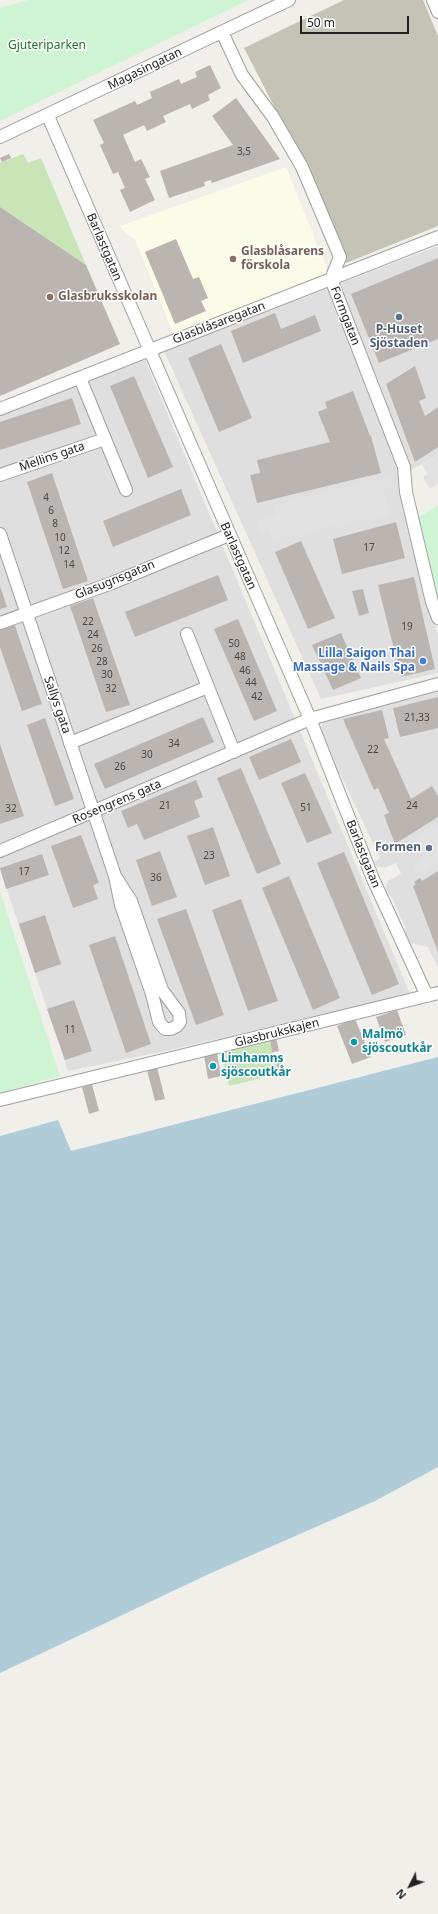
<!DOCTYPE html>
<html>
<head>
<meta charset="utf-8">
<style>
	body { margin:0 }
	#map { position:relative; width:438px; height:1914px; overflow:hidden; background:#f1efea; font-family:"Noto Sans",sans-serif }
	canvas { display:block }
	.north { position:absolute; left:390px; top:1866px; width:40px; height:40px; -webkit-text-stroke:3px #fff; paint-order:stroke; rotate:228deg; font-size:11px; font-weight:700; line-height:16px; text-align:center; color:#222 }
	.north::after { content:''; display:block; margin:auto; width:14px; height:18px; background:#222; clip-path:polygon(50% 0,100% 100%,50% 72%,0 100%) }
	.scale { position:absolute; left:300px; top:16px; width:109px; height:18px; box-sizing:border-box; border:2px solid #222; border-top:0; padding-left:5px; font-size:12px; line-height:14px; white-space:nowrap; color:#222; -webkit-text-stroke:3px #fff; paint-order:stroke }
</style>
</head>
<body>
<div id="map">
<canvas width="438" height="1914"></canvas>
<div class="north">N</div>
<div class="scale">50 m</div>
</div>
<script>
const ctx = document.querySelector('canvas').getContext('2d');
ctx.lineJoin = 'round';
function fill(path, color) {
  ctx.fillStyle = color;
  ctx.fill(path, 'evenodd');
}
function toPath(rows) {
  const path = new Path2D();
  for (const r of rows) {
    path.moveTo(r[0], r[1]);
    for (let i = 2; i < r.length; i += 2) path.lineTo(r[i], r[i + 1]);
  }
  return path;
}
function strokePath(path, color, width, dash) {
  ctx.strokeStyle = color;
  ctx.lineWidth = width;
  ctx.lineCap = dash ? 'butt' : 'round';
  ctx.setLineDash(dash || []);
  ctx.stroke(path);
}
function label(font, color, halo, rows, align = 'center') {
  ctx.font = font + ' "Noto Sans",sans-serif';
  ctx.lineWidth = 3;
  ctx.setLineDash([]);
  ctx.textBaseline = 'middle';
  ctx.strokeStyle = halo;
  ctx.fillStyle = color;
  for (const [text, x, y, turn = 0] of rows) {
    ctx.save();
    ctx.translate(x, y);
    ctx.rotate((+turn || 0) * Math.PI / 180);
    ctx.textAlign = isNaN(turn) ? turn : align;
    if (halo) ctx.strokeText(text, 0, 0);
    ctx.fillText(text, 0, 0);
    ctx.restore();
  }
}
const residential = toPath([
	[438,246,438,456,399,476,438,635,438,673,321,699,164,351],
	[145,360,410,994,170,1050,68,1071,0,869,0,413],
	[438,688,438,967,428,947,410,943,404,936,406,928,391,896,385,893,385,890,388,881,401,874,396,863,384,868,377,866,374,863,380,858,341,775,333,771,320,731,324,720]
]);
const education = toPath([
	[286,167,331,279,176,340,135,240,122,230,120,226]
]);
const construction = toPath([
	[344,0,423,0,438,36,438,226,346,263,305,166,244,48]
]);
const grass = toPath([
	[23,154,28,163,41,158,86,265,0,207,0,163],
	[270,1039,278,1074,229,1086,220,1052]
]);
const park = toPath([
	[28,0,248,0,0,121,0,8],
	[438,505,438,606,416,519],
	[0,891,60,1076,0,1093]
]);
const parking = toPath([
	[438,456,438,484,430,489,423,477,428,474,422,465],
	[391,476,394,487,383,490,390,514,273,541,269,532,261,533,256,520,276,514,274,504],
	[438,823,438,864,418,876,413,867,426,858,414,838]
]);
const water = toPath([
	[438,1057,438,1467,375,1501,211,1573,0,1673,0,1136,58,1120,71,1151]
]);
const building = toPath([
	[210,65,221,88,208,95,210,100,192,109,190,104,163,116,166,122,147,131,144,125,123,135,135,162,141,159,150,177,145,179,155,200,130,212,120,190,125,188,118,172,113,174,100,145,104,143,93,120,135,101,137,105,152,98,150,92,179,79,181,84,197,77,195,72],
	[236,98,280,159,212,183,211,180,204,182,205,186,169,198,160,171,233,145,212,116],
	[9,154,11,158,2,162,0,158],
	[0,207,86,265,120,344,0,396],
	[176,239,193,279,199,277,208,298,201,301,206,311,175,324,145,252],
	[438,258,438,339,379,363,351,294],
	[275,313,281,329,315,315,321,331,243,363,231,331],
	[221,344,252,418,219,432,188,358],
	[415,366,426,398,419,401,425,416,438,407,438,447,415,462,386,384],
	[134,376,173,467,148,478,110,386],
	[353,391,370,436,371,436,381,473,257,503,250,475,260,473,257,460,330,442,318,412,327,408,325,402],
	[72,398,81,424,0,450,0,422],
	[52,473,88,581,63,589,27,482],
	[181,489,191,515,113,547,103,521],
	[396,522,405,558,342,574,333,539],
	[301,541,335,618,308,629,275,552],
	[218,575,228,600,135,637,125,612],
	[414,577,435,669,401,677,378,585],
	[0,586,7,607,0,609],
	[363,589,369,613,359,616,352,591],
	[93,598,130,705,106,712,70,606],
	[238,619,277,711,254,721,214,629],
	[14,623,42,704,22,711,0,647,0,628],
	[341,633,361,678,333,690,312,645],
	[438,697,438,728,400,737,393,708],
	[382,710,389,738,384,739,411,799,432,786,438,796,438,817,395,844,384,815,389,813,378,788,374,790,343,719],
	[203,717,214,742,105,789,94,764],
	[45,718,74,799,55,806,27,725],
	[291,739,301,762,259,780,249,757],
	[0,744,24,816,0,824],
	[241,768,281,864,257,874,217,778],
	[305,773,332,833,307,843,281,783],
	[196,780,203,797,194,801,200,817,144,840,137,824,128,828,121,811],
	[213,827,230,876,205,885,187,836],
	[81,835,99,883,93,885,98,899,73,908,51,846],
	[160,851,177,897,152,906,136,860],
	[344,852,399,984,372,995,317,863],
	[42,854,49,875,6,889,0,868],
	[438,871,438,952,413,886,416,884,414,882,420,878,422,881],
	[289,876,340,998,313,1010,262,888],
	[241,899,278,1001,248,1011,212,910],
	[186,909,224,1015,196,1025,157,919],
	[45,915,61,964,35,973,19,924],
	[115,936,151,1044,126,1053,89,945],
	[74,1000,92,1051,65,1060,47,1009],
	[397,1010,406,1035,385,1042,376,1017],
	[355,1019,371,1057,352,1064,337,1026],
	[276,1038,279,1051,272,1052,270,1039],
	[217,1053,221,1076,208,1079,204,1055],
	[280,1055,283,1070,278,1071,275,1056],
	[157,1067,165,1099,155,1101,147,1070],
	[92,1084,99,1111,89,1114,82,1087]
]);
const street = toPath([
	[433,0,438,12],
	[222,32,242,75,273,117,302,167,340,257,331,279,404,467,406,492,432,602,438,618],
	[48,116,310,719,373,879,427,996],
	[0,137,289,0],
	[0,409,438,237],
	[105,439,126,490],
	[0,475,105,439,80,378],
	[0,534,115,876,121,905,152,994,159,1022,165,1029,171,1029,177,1026,180,1022,179,1013,162,990,131,901,115,876],
	[0,623,112,583,229,535],
	[187,634,208,687],
	[70,743,208,687,234,752],
	[0,851,310,719,438,684],
	[0,1100,438,993]
]);
const markers = [
	[233,259,4,"#8d6e63"],
	[50,297,4,"#8d6e63"],
	[399,317,4,"#5c6f8a"],
	[423,661,4,"#3f7fe0"],
	[429,848,4,"#5c6f8a"],
	[354,1042,4,"#0f9aa8"],
	[213,1066,4,"#0f9aa8"]
];
const numberNames = [
	["3,5",244,152],
	["4",46,498],
	["6",51,511],
	["8",55,524],
	["10",60,538],
	["17",369,548],
	["12",64,551],
	["14",69,565],
	["22",88,622],
	["19",407,627],
	["24",93,635],
	["50",234,644],
	["26",97,649],
	["48",240,657],
	["28",102,662],
	["46",245,671],
	["30",107,675],
	["44",251,683],
	["32",111,689],
	["42",257,697],
	["21,33",417,718],
	["34",174,744],
	["22",373,750],
	["30",147,755],
	["26",120,767],
	["21",165,806],
	["24",412,806],
	["51",306,808],
	["32",11,809],
	["23",209,856],
	["17",24,872],
	["36",156,878],
	["11",70,1030]
];
const parkNames = [
	["Gjuteriparken",47,46]
];
const streetNames = [
	["Magasingatan",145,69,-26],
	["Barlastgatan",104,247,67],
	["Formgatan",345,316,69],
	["Glasblåsaregatan",219,323,-21],
	["Mellins gata",52,457,-19],
	["Barlastgatan",238,556,66],
	["Glasugnsgatan",115,580,-22],
	["Sallys gata",57,705,71],
	["Rosengrens gata",117,802,-23],
	["Barlastgatan",363,854,68],
	["Glasbrukskajen",277,1033,-14]
];
const educationNames = [
	["Glasblåsarens",241,252],
	["förskola",241,266],
	["Glasbruksskolan",58,297]
];
const serviceNames = [
	["P-Huset",399,330],
	["Sjöstaden",399,344],
	["Formen",421,848,"right"]
];
const shopNames = [
	["Lilla Saigon Thai",415,654],
	["Massage & Nails Spa",415,668]
];
const cultureNames = [
	["Malmö",362,1035],
	["sjöscoutkår",362,1049],
	["Limhamns",221,1059],
	["sjöscoutkår",221,1073]
];
fill(residential, '#e0dfdf');
fill(education, '#fafce8');
fill(construction, '#c3c4b6');
fill(grass, '#c9e4b7');
fill(park, '#cef4d4');
fill(parking, '#e2e2e2');
fill(water, '#b0ccd8');
fill(building, '#bab5b0');
strokePath(street, '#9f9f9f', 14);
strokePath(street, '#fff', 12);
for (const [x, y, r, color] of markers) {
  const dot = new Path2D();
  dot.arc(x, y, r, 0, 2 * Math.PI);
  ctx.fillStyle = color;
  ctx.fill(dot);
  strokePath(dot, '#fff', 1.5);
}
label('10px', '#484746', null, numberNames);
label('12px', '#1a752a', '#fff', parkNames);
label('12px', '#222', '#fff', streetNames);
label('bold 12px', '#785e54', '#fff', educationNames, 'left');
label('bold 12px', '#4e5e75', '#fff', serviceNames);
label('bold 12px', '#366cbe', '#fff', shopNames, 'right');
label('bold 12px', '#0d838f', '#fff', cultureNames, 'left');
</script>
</body>
</html>
